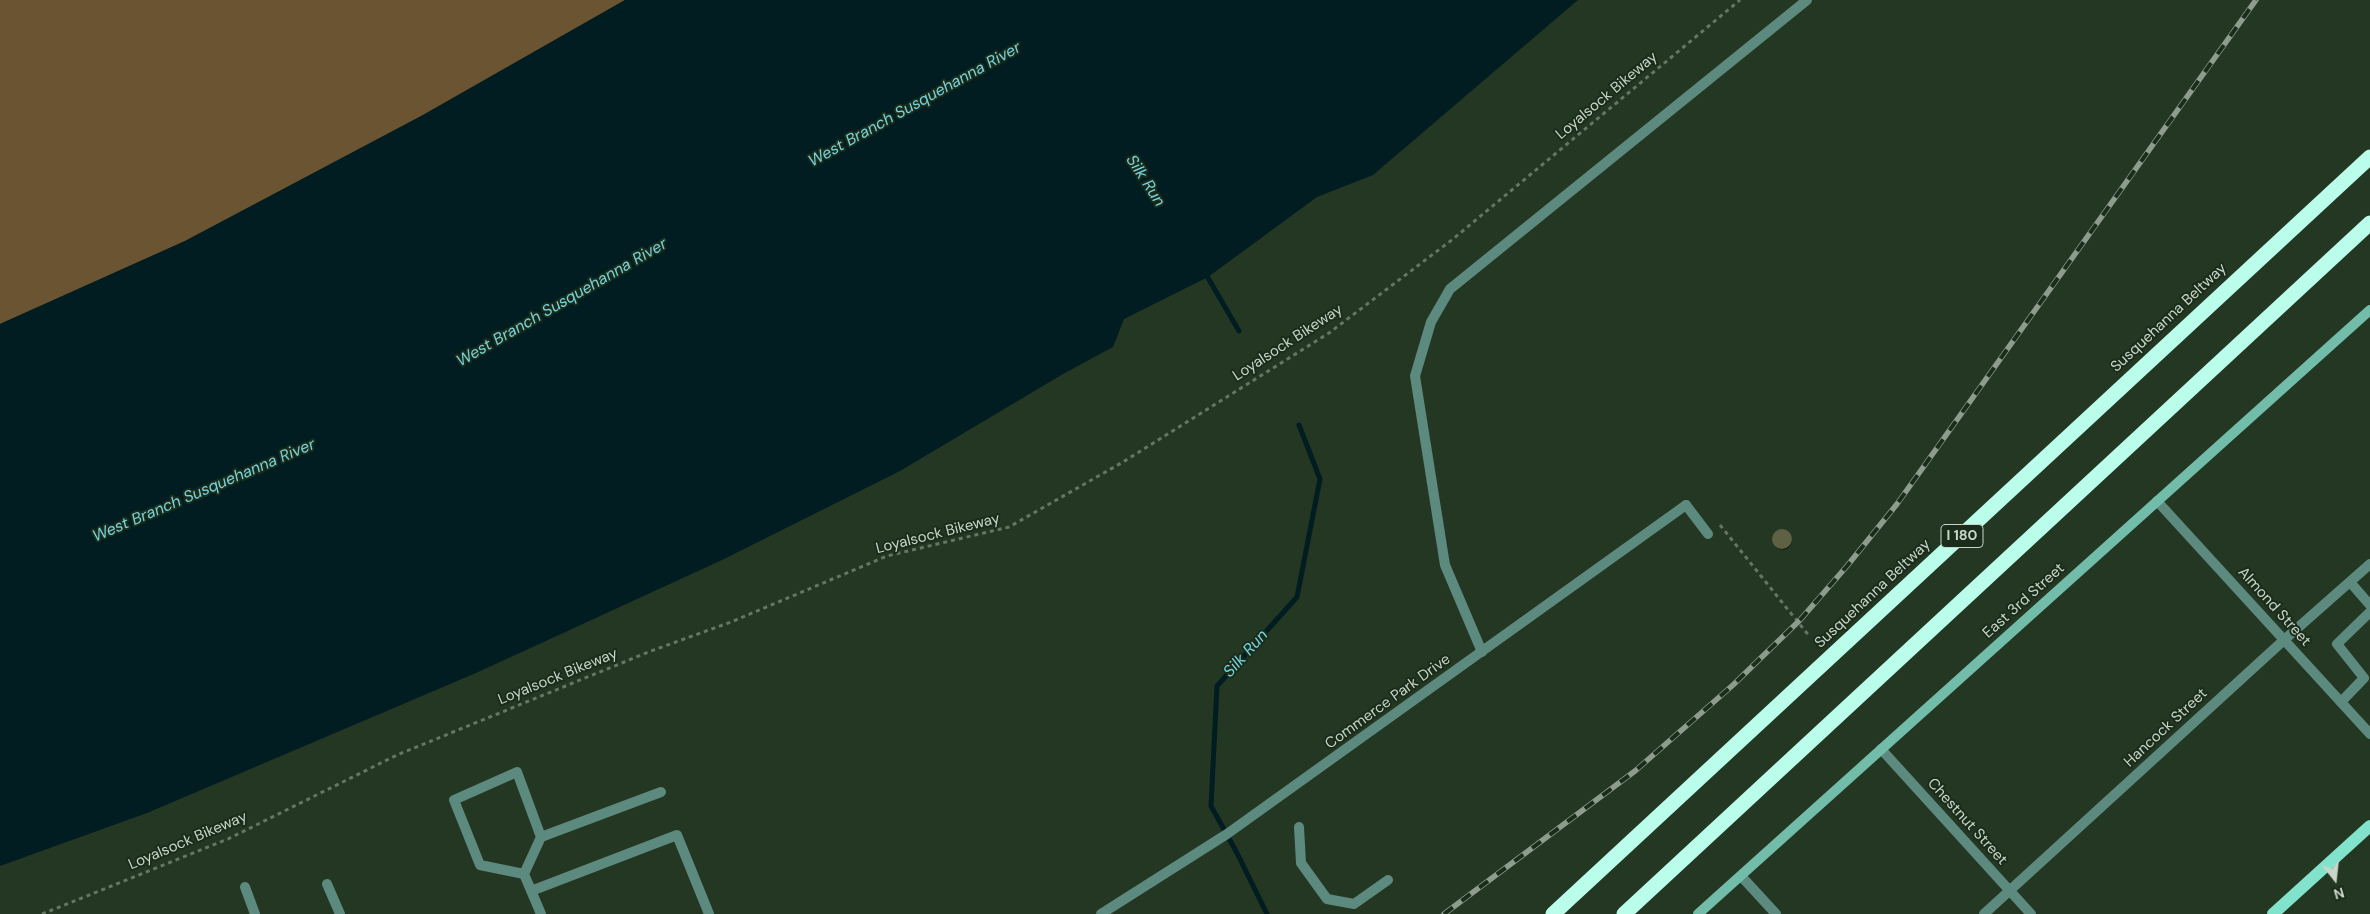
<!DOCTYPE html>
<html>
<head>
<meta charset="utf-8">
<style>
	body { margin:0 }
	#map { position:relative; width:2370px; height:914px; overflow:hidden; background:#243723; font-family:"DM Sans",sans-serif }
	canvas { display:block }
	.north { position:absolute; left:2310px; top:854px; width:50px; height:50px; -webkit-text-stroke:4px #1a2d1a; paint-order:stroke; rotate:164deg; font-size:14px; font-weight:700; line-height:20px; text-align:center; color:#c9d5c9 }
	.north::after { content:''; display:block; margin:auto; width:18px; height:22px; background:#c9d5c9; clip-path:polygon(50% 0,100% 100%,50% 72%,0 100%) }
</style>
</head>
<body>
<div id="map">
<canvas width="2370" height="914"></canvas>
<div class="north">N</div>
</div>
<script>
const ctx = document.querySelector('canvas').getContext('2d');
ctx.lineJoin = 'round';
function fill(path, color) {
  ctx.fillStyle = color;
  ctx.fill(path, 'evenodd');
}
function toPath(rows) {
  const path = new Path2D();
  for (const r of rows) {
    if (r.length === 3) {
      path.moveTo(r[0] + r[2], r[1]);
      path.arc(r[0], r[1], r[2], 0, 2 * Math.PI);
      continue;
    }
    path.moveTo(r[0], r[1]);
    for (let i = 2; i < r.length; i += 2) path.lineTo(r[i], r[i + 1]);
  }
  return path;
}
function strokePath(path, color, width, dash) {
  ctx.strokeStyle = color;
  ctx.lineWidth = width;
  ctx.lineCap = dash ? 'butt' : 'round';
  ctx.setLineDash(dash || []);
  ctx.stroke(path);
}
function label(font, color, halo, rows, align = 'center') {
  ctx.font = font + ' "DM Sans",sans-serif';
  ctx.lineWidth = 4;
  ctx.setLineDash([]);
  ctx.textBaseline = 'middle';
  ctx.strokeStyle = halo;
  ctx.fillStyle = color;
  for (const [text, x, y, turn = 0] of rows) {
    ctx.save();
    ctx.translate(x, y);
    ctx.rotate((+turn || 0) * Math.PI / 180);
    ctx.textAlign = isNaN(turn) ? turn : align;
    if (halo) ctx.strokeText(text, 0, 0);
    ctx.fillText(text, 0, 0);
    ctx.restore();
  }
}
const forest = toPath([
	[0,0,625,0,423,115,185,241,0,324]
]);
const water = toPath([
	[625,0,1578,0,1373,175,1317,197,1208,277,1124,319,1113,347,1063,374,900,471,722,560,476,673,147,813,0,866,0,324,185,241,423,115]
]);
const shadow = toPath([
	[1783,541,9]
]);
const stream = toPath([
	[1204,271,1239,331],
	[1267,914,1237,853,1211,806,1217,686,1297,597,1320,479,1299,425]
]);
const building = toPath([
	[1782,539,10]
]);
const path = toPath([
	[1720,525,1810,637],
	[42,914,228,839,397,755,651,651,731,622,887,556,1009,527,1123,462,1329,333,1453,239,1740,0]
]);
const lane = toPath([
	[1686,505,1708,534],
	[2350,582,2370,605],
	[1482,652,1445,565,1415,376,1431,322,1450,289,1807,0],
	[2341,702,2364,678,2337,644,2370,612],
	[1299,827,1301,863,1327,899,1354,904,1388,880],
	[541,837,661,792],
	[524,874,480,865,454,800,517,772,541,837,524,874,541,914],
	[1741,876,1776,914],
	[327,884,340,914],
	[245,887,255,914],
	[531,891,677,835,709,914],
	[1984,914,2284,640,2370,564]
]);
const street = toPath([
	[2157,501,2370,734],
	[1881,749,2031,914],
	[1101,914,1227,834,1686,505]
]);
const secondary = toPath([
	[1698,914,2370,310]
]);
const primary = toPath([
	[2273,914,2370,826]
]);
const highway = toPath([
	[1553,914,2370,157],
	[1624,914,2370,223]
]);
const rail = toPath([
	[1444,914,1635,771,1733,685,1800,620,1847,566,1897,504,2256,0]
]);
const shields = [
	[1962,536,42]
];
const shieldNames = [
	["I 180",1962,536]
];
const streetNames = [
	["Loyalsock Bikeway",1607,96,-40],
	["Susquehanna Beltway",2169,318,-43],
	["Loyalsock Bikeway",1288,343,-33],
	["Loyalsock Bikeway",938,534,-14],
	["Susquehanna Beltway",1873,594,-43],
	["East 3rd Street",2024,601,-42],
	["Almond Street",2274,607,48],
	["Loyalsock Bikeway",558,677,-22],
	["Commerce Park Drive",1388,702,-36],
	["Hancock Street",2166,728,-43],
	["Chestnut Street",1967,822,48],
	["Loyalsock Bikeway",188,841,-23]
];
const waterNames = [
	["West Branch Susquehanna River",915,105,-29],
	["Silk Run",1145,181,57],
	["West Branch Susquehanna River",562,303,-30],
	["West Branch Susquehanna River",204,491,-23],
	["Silk Run",1246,654,-48]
];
fill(forest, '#6a5432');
fill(water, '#011d21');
fill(shadow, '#0007');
strokePath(stream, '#011d21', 5);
fill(building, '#5f6145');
strokePath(path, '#667665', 3, [4, 4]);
strokePath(lane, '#5d8a7e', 10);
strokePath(street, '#5d8a7e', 10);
strokePath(secondary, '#72bda9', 10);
strokePath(primary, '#81e3cb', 12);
strokePath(highway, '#bafdeb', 15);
strokePath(rail, '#8d9c8d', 5.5);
strokePath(rail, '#1a2d1a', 4, [11]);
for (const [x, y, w] of shields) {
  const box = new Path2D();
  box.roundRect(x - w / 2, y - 11.5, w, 23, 4);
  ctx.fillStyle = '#1a2d1a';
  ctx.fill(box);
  strokePath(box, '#c9d5c9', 1);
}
label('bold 14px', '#c9d5c9', null, shieldNames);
label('15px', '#c9d5c9', '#1a2d1a', streetNames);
label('italic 16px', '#79d2e0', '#1a2d1a', waterNames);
</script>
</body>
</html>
